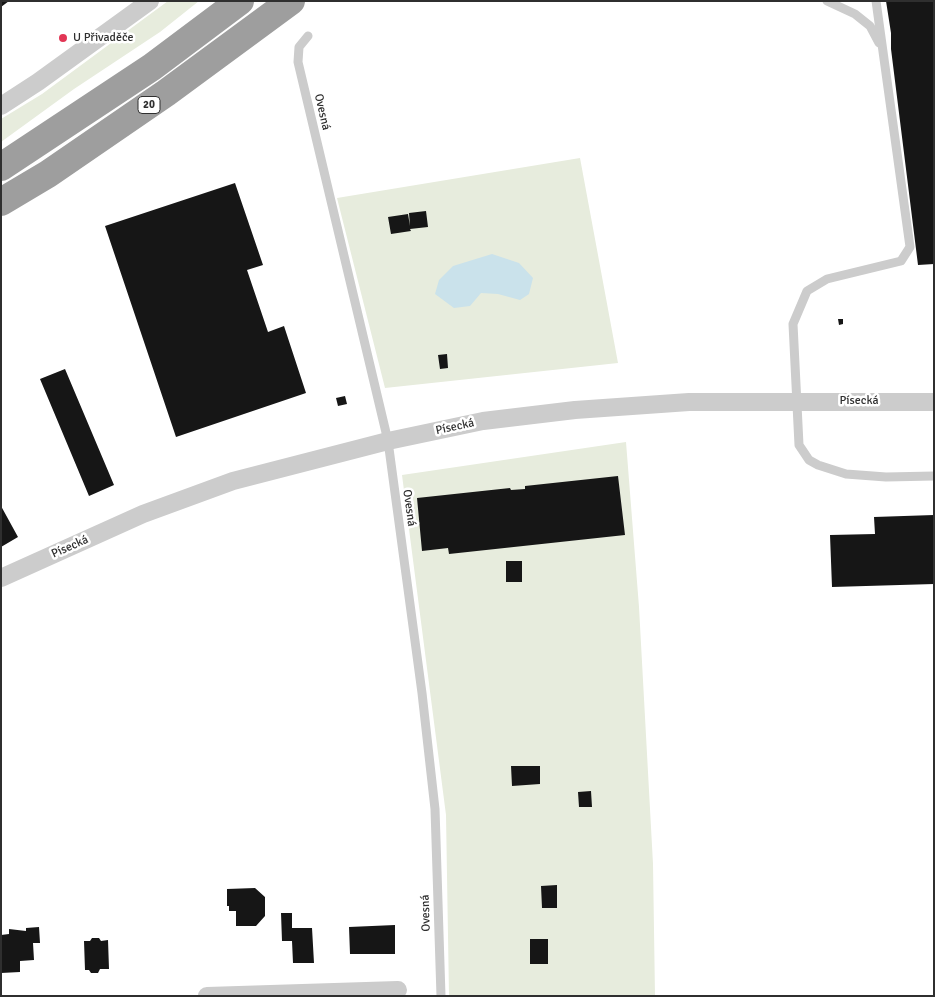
<!DOCTYPE html>
<html>
<head>
<meta charset="utf-8">
<style>
	body { margin:0 }
	#map { position:relative; width:935px; height:997px; overflow:hidden; background:#fff; font-family:Signika,sans-serif }
	canvas { display:block }
	.frame { position:absolute; inset:0; border:2px solid #2f2f2f; pointer-events:none }
</style>
</head>
<body>
<div id="map">
<canvas width="935" height="997"></canvas>
<div class="frame"></div>
</div>
<script>
const ctx = document.querySelector('canvas').getContext('2d');
ctx.lineJoin = 'round';
function fill(path, color) {
  ctx.fillStyle = color;
  ctx.fill(path, 'evenodd');
}
function toPath(rows) {
  const path = new Path2D();
  for (const r of rows) {
    path.moveTo(r[0], r[1]);
    for (let i = 2; i < r.length; i += 2) path.lineTo(r[i], r[i + 1]);
  }
  return path;
}
function strokePath(path, color, width, dash) {
  ctx.strokeStyle = color;
  ctx.lineWidth = width;
  ctx.lineCap = dash ? 'butt' : 'round';
  ctx.setLineDash(dash || []);
  ctx.stroke(path);
}
function label(font, color, halo, rows, align = 'center') {
  ctx.font = font + ' Signika,sans-serif';
  ctx.lineWidth = 5;
  ctx.setLineDash([]);
  ctx.textBaseline = 'middle';
  ctx.strokeStyle = halo;
  ctx.fillStyle = color;
  for (const [text, x, y, turn = 0] of rows) {
    ctx.save();
    ctx.translate(x, y);
    ctx.rotate((+turn || 0) * Math.PI / 180);
    ctx.textAlign = isNaN(turn) ? turn : align;
    if (halo) ctx.strokeText(text, 0, 0);
    ctx.fillText(text, 0, 0);
    ctx.restore();
  }
}
const green = toPath([
	[168,1,199,1,160,32,74,89,1,142,1,119,42,94],
	[580,158,618,363,385,388,337,198],
	[626,442,639,607,653,864,655,996,449,996,446,815,402,475]
]);
const water = toPath([
	[492,254,519,263,533,278,529,294,520,300,498,294,481,293,470,306,454,308,435,294,439,280,453,266]
]);
const building = toPath([
	[1,1,9,1,1,7],
	[886,1,934,1,934,264,918,265,891,49,891,33],
	[235,183,263,265,247,270,268,332,284,326,306,393,176,437,105,226],
	[426,211,428,227,410,229,411,231,391,234,388,217,408,214,410,226,409,213],
	[838,319,843,319,843,324,839,325],
	[447,354,448,368,440,369,438,355],
	[65,369,114,485,89,496,40,379],
	[345,396,347,404,338,406,336,398],
	[618,476,625,535,449,554,448,548,422,551,417,498,510,488,511,490,525,489,525,486],
	[1,506,18,537,1,547],
	[934,515,934,584,832,587,830,535,875,534,874,517],
	[506,561,522,561,522,582,506,582],
	[511,766,540,766,540,784,512,786],
	[591,791,592,807,579,807,578,792],
	[557,885,557,908,542,908,541,886],
	[255,888,265,897,265,916,256,926,236,926,236,911,229,911,229,906,227,906,227,889],
	[281,913,292,913,292,928,312,928,314,963,293,963,292,941,282,941],
	[395,925,395,954,350,954,349,927],
	[39,927,40,943,33,943,34,960,20,961,20,972,1,973,1,935,9,934,9,929,26,931,26,928],
	[92,938,99,938,101,941,108,940,109,969,100,969,98,973,91,973,89,970,85,970,84,941,90,941],
	[530,939,548,939,548,964,530,964]
]);
const service = toPath([
	[827,1,855,14,870,26,879,43],
	[876,1,910,247,901,261,827,279,807,291,793,324,799,445,809,460,818,465,846,474,886,477,934,476],
	[308,36,299,47,298,62,388,441,422,693,435,809,441,996]
]);
const minor = toPath([
	[1,106,38,82,150,1],
	[1,578,143,514,233,481,388,441,483,421,575,410,689,402,934,402],
	[207,996,398,990]
]);
const trunk = toPath([
	[1,167,152,67,240,1],
	[1,202,48,174,166,93,291,1]
]);
const markers = [
	[63,38,5,"#e23655"]
];
const shields = [
	[149,105,22]
];
const shieldNames = [
	["20",149,105]
];
const poiNames = [
	["U Přivaděče",73,38]
];
const streetNames = [
	["Ovesná",322,112,77],
	["Písecká",859,401],
	["Písecká",455,427,-12],
	["Ovesná",409,508,82],
	["Písecká",70,547,-24],
	["Ovesná",426,913,-92]
];
fill(green, '#e7ecdd');
fill(water, '#cae2eb');
fill(building, '#161616');
strokePath(service, '#ccc', 9);
strokePath(minor, '#ccc', 18);
strokePath(trunk, '#9e9e9e', 28);
for (const [x, y, r, color] of markers) {
  const dot = new Path2D();
  dot.arc(x, y, r, 0, 2 * Math.PI);
  ctx.fillStyle = color;
  ctx.fill(dot);
  strokePath(dot, '#fff', 2);
}
for (const [x, y, w] of shields) {
  const box = new Path2D();
  box.roundRect(x - w / 2, y - 8.5, w, 17, 4);
  ctx.fillStyle = '#fff';
  ctx.fill(box);
  strokePath(box, '#2f2f2f', 1);
}
label('bold 11px', '#2f2f2f', null, shieldNames);
label('12px', '#2f2f2f', '#fff', poiNames, 'left');
label('12px', '#2f2f2f', '#fff', streetNames);
</script>
</body>
</html>
